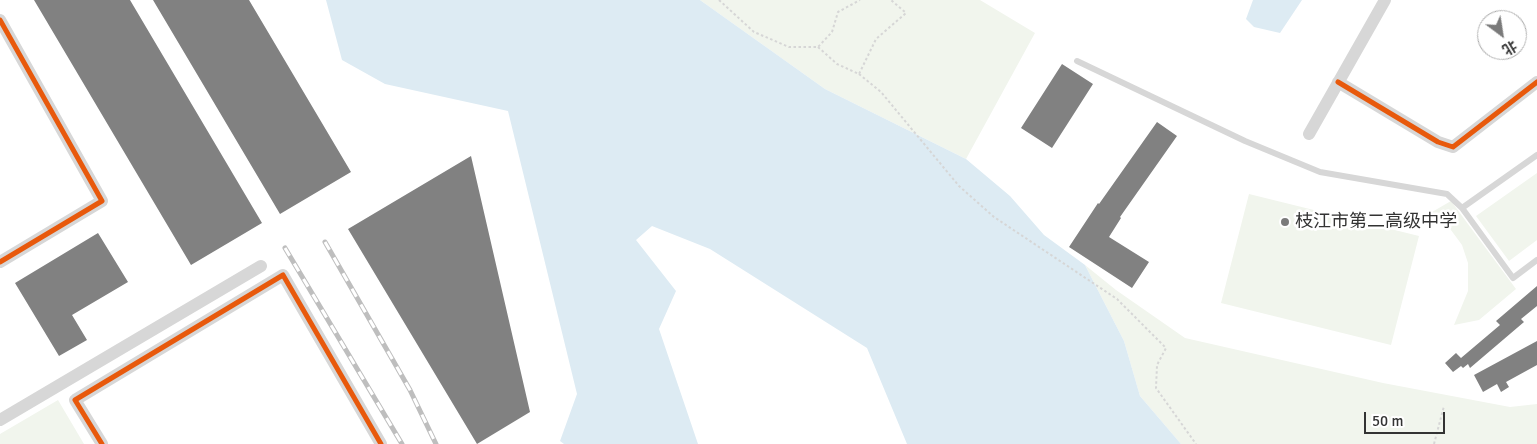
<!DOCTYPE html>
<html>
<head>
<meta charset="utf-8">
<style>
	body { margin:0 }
	#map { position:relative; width:1537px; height:444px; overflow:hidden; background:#fff; font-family:Signika,"Noto Sans SC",sans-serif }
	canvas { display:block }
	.north { position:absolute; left:1477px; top:10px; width:50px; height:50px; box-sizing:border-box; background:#fff; border:1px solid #adadad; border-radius:50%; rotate:149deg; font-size:14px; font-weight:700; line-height:20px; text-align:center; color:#333 }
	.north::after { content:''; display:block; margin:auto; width:18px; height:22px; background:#7a7a7a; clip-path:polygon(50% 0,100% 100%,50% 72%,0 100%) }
	.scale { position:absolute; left:1364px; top:412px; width:81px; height:22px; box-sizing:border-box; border:2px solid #333; border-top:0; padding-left:6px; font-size:15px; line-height:18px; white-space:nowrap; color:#333; -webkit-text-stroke:4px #fff; paint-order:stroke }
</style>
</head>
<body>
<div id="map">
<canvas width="1537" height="444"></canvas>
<div class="north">北</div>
<div class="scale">50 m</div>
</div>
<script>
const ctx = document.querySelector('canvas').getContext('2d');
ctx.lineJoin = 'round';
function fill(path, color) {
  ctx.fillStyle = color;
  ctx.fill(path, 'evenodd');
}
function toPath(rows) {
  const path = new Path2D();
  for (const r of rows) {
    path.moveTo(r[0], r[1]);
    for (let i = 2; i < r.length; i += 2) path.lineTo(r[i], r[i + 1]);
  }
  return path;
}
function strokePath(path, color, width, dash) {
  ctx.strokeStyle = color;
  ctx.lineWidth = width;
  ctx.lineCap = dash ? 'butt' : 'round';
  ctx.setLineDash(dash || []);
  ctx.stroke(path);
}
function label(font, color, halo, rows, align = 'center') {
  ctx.font = font + ' Signika,"Noto Sans SC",sans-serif';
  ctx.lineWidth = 5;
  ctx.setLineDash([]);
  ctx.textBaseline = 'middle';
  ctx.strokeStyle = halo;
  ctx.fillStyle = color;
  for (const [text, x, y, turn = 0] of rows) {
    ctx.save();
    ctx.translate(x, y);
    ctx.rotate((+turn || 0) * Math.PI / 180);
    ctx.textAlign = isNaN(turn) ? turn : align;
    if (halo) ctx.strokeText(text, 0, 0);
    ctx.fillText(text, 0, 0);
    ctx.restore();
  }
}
const green = toPath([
	[700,0,980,0,1035,33,966,159,825,89],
	[1537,173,1537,240,1509,261,1476,216],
	[1249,194,1419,236,1391,345,1221,303],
	[1451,201,1516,289,1479,320,1454,325,1468,291,1468,263,1462,245,1448,226,1432,212],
	[1085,265,1116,290,1185,338,1383,383,1510,407,1537,404,1537,444,1181,444,1140,396,1124,341],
	[58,400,84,444,0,444,0,434]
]);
const water = toPath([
	[326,0,700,0,825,89,966,159,1010,196,1044,235,1085,265,1124,341,1140,396,1181,444,907,444,867,348,710,249,652,226,636,240,676,291,659,329,698,444,564,444,560,441,577,394,508,111,385,84,342,60],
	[1253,0,1302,0,1280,33,1254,27,1246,19]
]);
const building = toPath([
	[34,0,130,0,262,223,191,265],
	[153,0,249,0,351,172,280,214],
	[1062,64,1093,84,1052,148,1021,128],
	[1157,122,1177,136,1120,217,1121,218,1109,237,1149,262,1132,288,1069,247,1098,203,1099,204],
	[471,156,530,412,477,444,348,229],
	[98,233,128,282,72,315,87,340,59,356,15,283],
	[1537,286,1537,306,1521,319,1524,322,1470,368,1468,364,1463,368,1461,366,1453,372,1445,363,1456,353,1461,358,1500,325,1496,321],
	[1537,341,1537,365,1506,382,1509,387,1501,392,1497,384,1483,392,1474,375]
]);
const path = toPath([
	[719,0,754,32,789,47,818,47,832,32,838,12,860,0],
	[818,47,837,64,859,74,876,39,906,13,891,0],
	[859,74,881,92,959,186,994,217,1117,299,1166,348,1157,365,1156,388,1196,444],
	[1434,444,1444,406]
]);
const lane = toPath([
	[1077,61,1245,141,1320,172,1447,194,1462,208],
	[1537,155,1462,208,1513,278,1537,260]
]);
const street = toPath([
	[0,20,102,201,0,262],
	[1338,82,1438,142,1453,147,1537,82],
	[1309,134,1385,0],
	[0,420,261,266],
	[102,444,75,400,283,275,381,444]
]);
const rail = toPath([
	[325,242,410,390,436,444],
	[285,248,402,444]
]);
const cycleway = toPath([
	[0,20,102,201,0,262],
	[1338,82,1438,142,1453,147,1537,82],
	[102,444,75,400,283,275,381,444]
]);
const markers = [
	[1285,222,5,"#7a7a7a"]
];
const poiNames = [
	["枝江市第二高级中学",1295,222]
];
fill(green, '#f1f5ed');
fill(water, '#ddebf3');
fill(building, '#818181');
strokePath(path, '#d6d6d6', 2, [2.5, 2.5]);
strokePath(lane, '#d7d7d7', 6);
strokePath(street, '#d7d7d7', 12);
strokePath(rail, '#bebebe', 5);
strokePath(rail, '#fff', 3, [9]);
strokePath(cycleway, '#e8590c', 5);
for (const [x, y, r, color] of markers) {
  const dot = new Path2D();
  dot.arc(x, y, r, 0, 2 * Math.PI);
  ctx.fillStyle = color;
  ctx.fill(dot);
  strokePath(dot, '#fff', 2);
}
label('18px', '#333', '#fff', poiNames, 'left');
</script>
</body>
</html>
